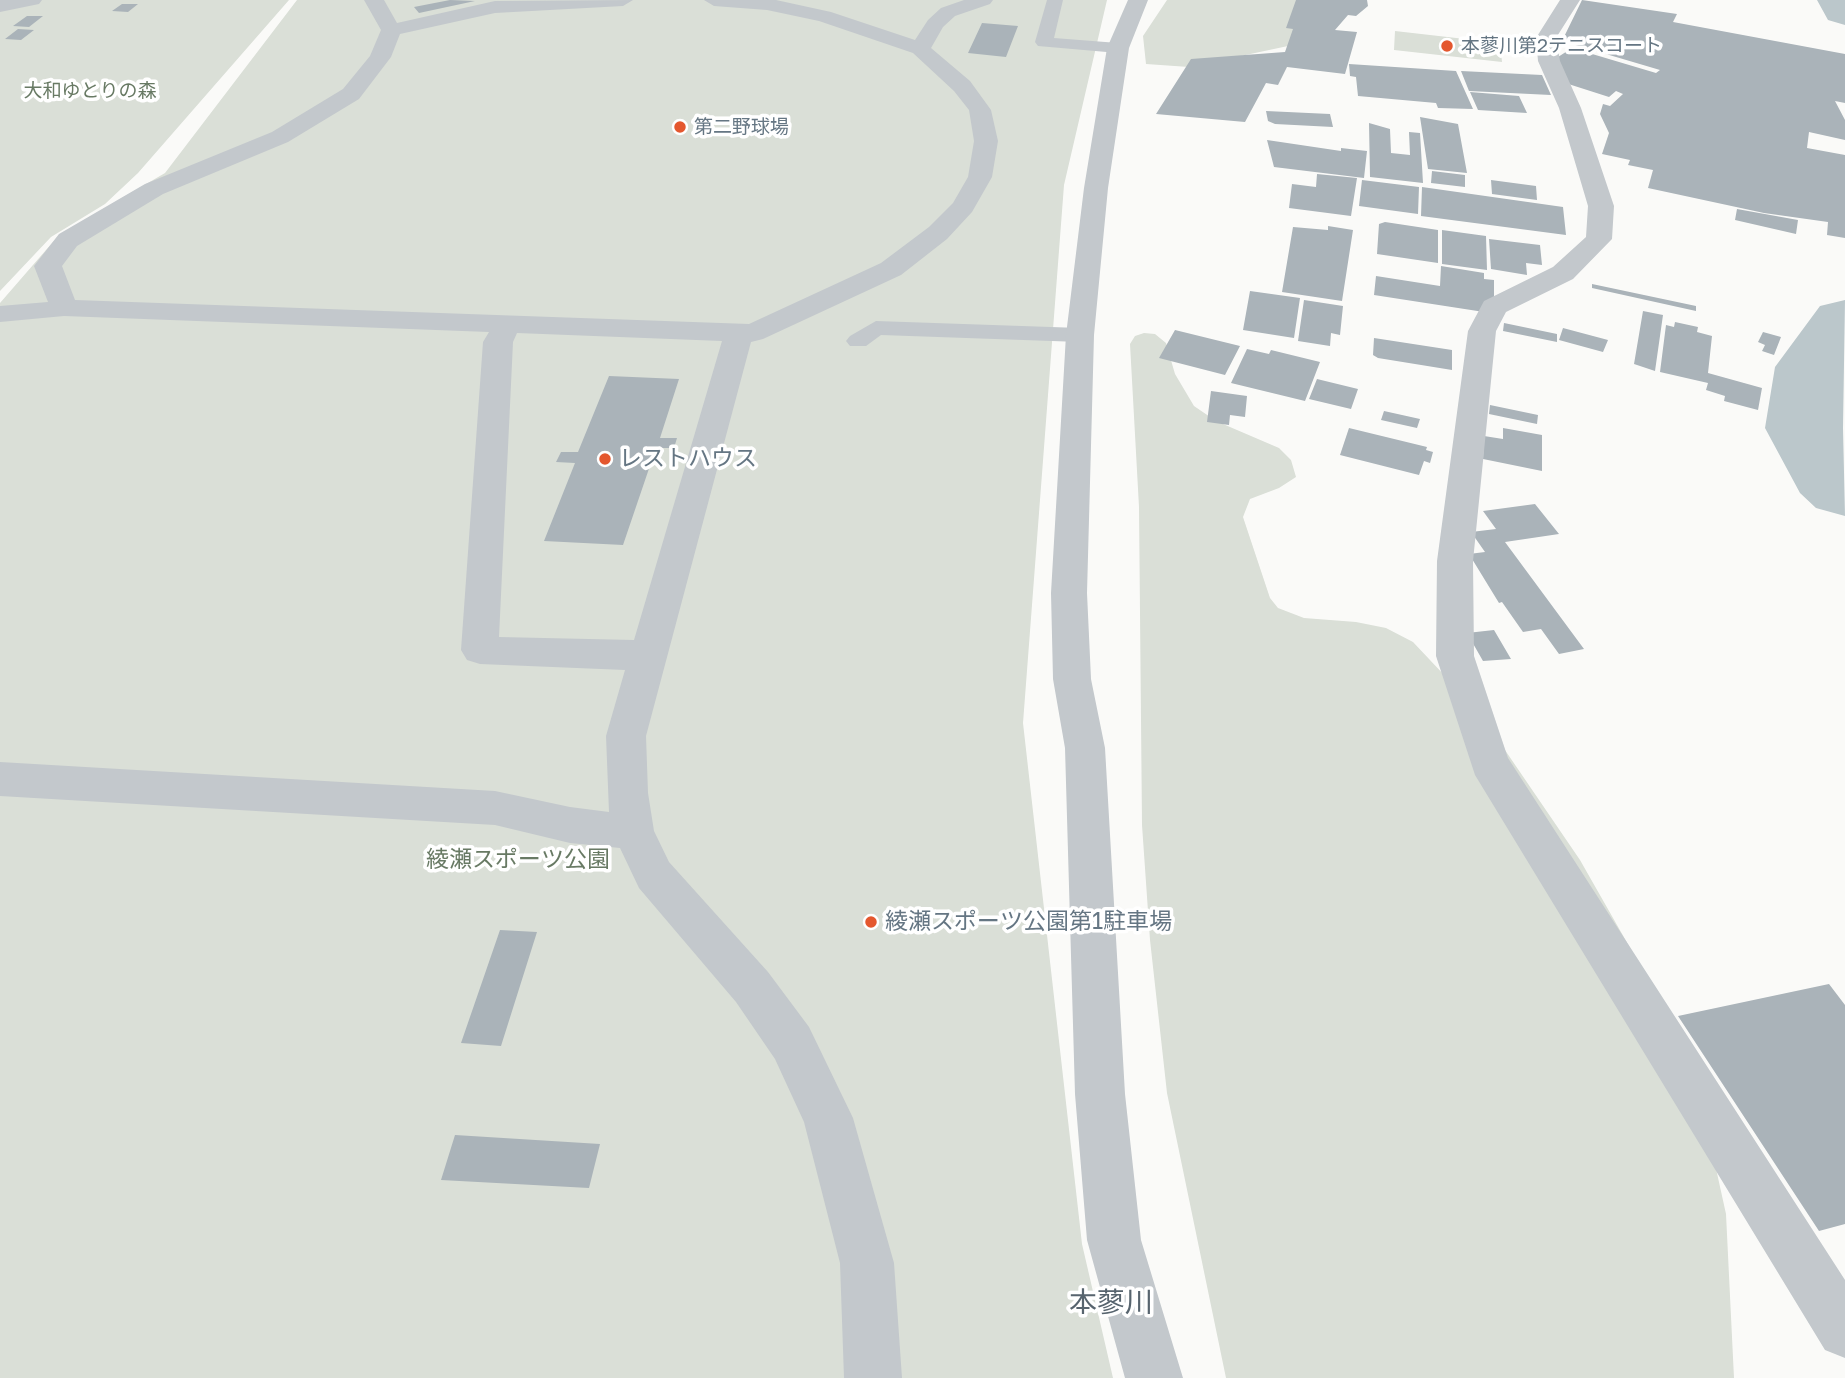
<!DOCTYPE html>
<html>
<head>
<meta charset="utf-8">
<style>
	body { margin:0 }
	canvas { display:block; background:#fafaf8 }
</style>
</head>
<body>
<canvas width="1845" height="1378"></canvas>
<script>
const ctx = document.querySelector('canvas').getContext('2d');
ctx.lineJoin = 'round';
function fill(path, color) {
  ctx.fillStyle = color;
  ctx.fill(path, 'evenodd');
}
function toPath(rows) {
  const path = new Path2D();
  for (const r of rows) {
    path.moveTo(r[0], r[1]);
    for (let i = 2; i < r.length; i += 2) path.lineTo(r[i], r[i + 1]);
  }
  return path;
}
function strokePath(path, color, width, dash) {
  ctx.strokeStyle = color;
  ctx.lineWidth = width;
  ctx.lineCap = dash ? 'butt' : 'round';
  ctx.setLineDash(dash || []);
  ctx.stroke(path);
}
function label(font, color, halo, rows, align = 'center') {
  ctx.font = font + ' "Golos Text","Noto Sans JP",sans-serif';
  ctx.lineWidth = 7;
  ctx.setLineDash([]);
  ctx.textBaseline = 'middle';
  ctx.strokeStyle = halo;
  ctx.fillStyle = color;
  for (const [text, x, y, turn = 0] of rows) {
    ctx.save();
    ctx.translate(x, y);
    ctx.rotate((+turn || 0) * Math.PI / 180);
    ctx.textAlign = isNaN(turn) ? turn : align;
    if (halo) ctx.strokeText(text, 0, 0);
    ctx.fillText(text, 0, 0);
    ctx.restore();
  }
}
const green = toPath([
	[0,0,289,0,138,173,105,204,51,237,0,291],
	[297,0,1107,0,1064,185,1023,723,1082,1244,1113,1378,0,1378,0,303,59,235,165,173],
	[1167,0,1326,0,1288,46,1189,67,1146,64,1143,36],
	[1395,31,1500,43,1502,62,1394,50],
	[1144,333,1155,334,1166,343,1175,374,1194,406,1216,421,1279,448,1291,460,1296,477,1279,488,1250,499,1243,517,1270,598,1278,608,1304,618,1356,622,1386,628,1413,642,1479,712,1580,860,1691,1055,1726,1214,1734,1378,1226,1378,1167,1093,1150,940,1142,825,1139,507,1130,344,1135,336]
]);
const river = toPath([
	[1817,0,1845,0,1845,25,1828,20,1817,0],
	[1845,300,1843,428,1845,516,1816,508,1800,493,1765,428,1775,367,1820,306,1845,300]
]);
const building = toPath([
	[450,0,475,1,419,13,414,7],
	[1296,0,1367,0,1368,6,1356,16,1348,15,1335,30,1357,32,1345,74,1287,67,1278,85,1266,83,1245,122,1156,114,1191,59,1285,52,1293,29,1286,28],
	[1582,0,1677,14,1673,22,1845,54,1845,103,1835,101,1845,120,1845,140,1809,132,1807,148,1845,155,1845,238,1827,235,1828,222,1764,213,1648,188,1653,170,1628,165,1630,160,1602,154,1609,133,1600,114,1603,104,1610,106,1623,94,1616,91,1609,97,1559,81,1558,57,1572,48,1656,73,1660,70,1562,41],
	[122,4,138,4,128,12,112,11],
	[27,16,43,16,29,27,13,26],
	[982,23,1018,26,1006,57,968,53],
	[18,29,34,30,21,40,5,39],
	[1349,64,1456,71,1473,109,1438,108,1436,103,1358,96,1356,77,1350,76],
	[1461,71,1542,75,1551,95,1469,91],
	[1470,92,1519,96,1527,113,1478,110],
	[1266,111,1330,114,1333,127,1275,124,1268,121],
	[1420,117,1458,124,1467,173,1428,169],
	[1369,123,1390,129,1391,153,1410,155,1409,132,1420,133,1423,183,1370,177],
	[1267,140,1341,151,1341,148,1367,151,1364,178,1274,167],
	[1432,171,1465,175,1465,187,1431,183],
	[1317,174,1357,178,1351,216,1289,208,1292,184,1316,187],
	[1362,180,1419,187,1418,214,1359,206],
	[1491,180,1536,186,1537,200,1492,194],
	[1422,187,1563,207,1566,235,1421,216],
	[1737,209,1798,220,1796,234,1735,220],
	[1385,222,1438,230,1438,263,1377,254,1379,224],
	[1328,226,1353,230,1342,301,1282,292,1293,227,1328,230],
	[1442,230,1486,236,1487,270,1442,264],
	[1489,239,1540,245,1542,265,1526,263,1527,275,1491,269],
	[1441,266,1484,273,1484,279,1494,280,1494,299,1484,312,1374,295,1376,276,1440,286],
	[1592,284,1696,306,1696,311,1592,288],
	[1250,291,1300,298,1294,338,1243,330],
	[1304,300,1343,306,1340,335,1331,333,1330,346,1298,341],
	[1643,311,1663,315,1655,371,1634,364],
	[1675,322,1698,327,1697,332,1712,336,1708,373,1762,388,1758,410,1724,401,1725,396,1706,390,1708,383,1660,372,1666,325,1674,327],
	[1504,323,1557,334,1557,342,1503,331],
	[1563,328,1608,340,1603,352,1559,340],
	[1175,330,1240,346,1225,375,1159,358],
	[1763,332,1781,337,1774,355,1762,351,1765,345,1758,342],
	[1374,338,1452,350,1452,370,1378,358,1373,355],
	[1247,349,1269,354,1271,350,1320,362,1305,401,1231,383],
	[609,376,679,379,660,438,677,438,674,448,656,448,623,545,544,541,575,463,556,462,561,452,578,452],
	[1317,379,1358,389,1351,409,1309,399],
	[1211,391,1247,396,1245,417,1230,415,1229,425,1207,422],
	[1490,405,1538,415,1537,424,1489,414],
	[1384,411,1420,419,1417,428,1381,420],
	[1349,428,1427,447,1426,450,1433,452,1430,463,1424,461,1419,475,1340,455],
	[1503,428,1542,435,1542,471,1483,459,1484,436,1503,439],
	[1535,504,1559,534,1505,542,1584,649,1559,654,1541,629,1523,632,1502,602,1499,603,1469,554,1485,552,1471,532,1496,529,1483,511],
	[1494,630,1511,659,1483,661,1467,633],
	[500,930,537,932,501,1046,461,1043],
	[1829,984,1845,1005,1845,1224,1819,1231,1678,1016],
	[455,1135,600,1144,589,1188,441,1180]
]);
const service = toPath([
	[1047,0,1063,0,1054,38,1118,43,1127,48,1118,53,1038,46,1035,42,1047,0],
	[876,321,1080,328,1088,330,1092,335,1088,340,1080,342,881,335,866,346,850,346,846,341,850,336,876,321]
]);
const pedestrian = toPath([
	[0,0,42,0,39,4,0,12,0,0],
	[364,0,384,0,397,23,495,1,633,0,623,6,495,13,400,34,391,57,359,99,288,142,163,194,77,246,62,266,75,300,749,324,881,263,929,227,953,203,968,177,974,141,969,110,954,91,913,53,819,21,767,10,714,6,704,0,776,0,831,12,915,40,928,20,941,8,964,0,993,0,990,4,955,16,943,27,931,48,970,81,991,110,998,141,992,177,972,212,947,239,901,275,763,339,751,342,646,736,648,793,654,831,669,862,768,972,809,1027,853,1118,894,1263,902,1378,844,1378,840,1263,804,1122,775,1059,736,1002,639,888,620,848,570,843,495,825,0,796,0,762,495,791,570,807,609,812,606,736,625,670,480,664,467,660,461,650,483,342,489,332,64,316,0,322,0,306,48,302,34,266,59,234,145,184,272,132,343,89,370,56,381,30,364,0],
	[517,333,722,341,634,640,499,637,513,342,517,333]
]);
const minor = toPath([
	[1560,0,1580,0,1556,38,1560,61,1581,108,1614,206,1612,239,1573,279,1506,312,1496,331,1473,561,1474,656,1508,758,1845,1280,1845,1358,1825,1350,1475,775,1436,656,1437,561,1468,331,1484,301,1553,267,1586,237,1588,206,1559,108,1538,61,1536,38,1560,0]
]);
const tertiary = toPath([
	[1128,0,1148,0,1129,48,1108,188,1094,335,1087,593,1091,679,1105,748,1125,1094,1141,1240,1183,1378,1125,1378,1087,1240,1075,1094,1065,748,1053,679,1051,593,1066,335,1084,188,1107,48,1128,0]
]);
const markers = [
	[1447,46,7,"#e4572e"],
	[680,127,7,"#e4572e"],
	[605,459,7,"#e4572e"],
	[871,922,7,"#e4572e"]
];
const farPoinames = [
	["本蓼川第2テニスコート",1461,46],
	["第二野球場",694,127]
];
const farParknames = [
	["大和ゆとりの森",90,91]
];
const poiNames = [
	["レストハウス",619,459],
	["綾瀬スポーツ公園第1駐車場",885,922]
];
const parkNames = [
	["綾瀬スポーツ公園",518,860]
];
const nearNeighbourhoodnames = [
	["本蓼川",1111,1303]
];
fill(green, '#dadfd7');
fill(river, '#bbc7cb');
fill(building, '#aab3b9');
fill(service, '#c3c8cc');
fill(pedestrian, '#c3c8cc');
fill(minor, '#c3c8cc');
fill(tertiary, '#c3c8cc');
for (const [x, y, r, color] of markers) {
  const dot = new Path2D();
  dot.arc(x, y, r, 0, 2 * Math.PI);
  ctx.fillStyle = color;
  ctx.fill(dot);
  strokePath(dot, '#fff', 2.5);
}
label('19px', '#657683', '#fff', farPoinames, 'left');
label('19px', '#687a64', '#fff', farParknames);
label('23px', '#657683', '#fff', poiNames, 'left');
label('23px', '#687a64', '#fff', parkNames);
label('28px', '#57646e', '#fff', nearNeighbourhoodnames);
</script>
</body>
</html>
